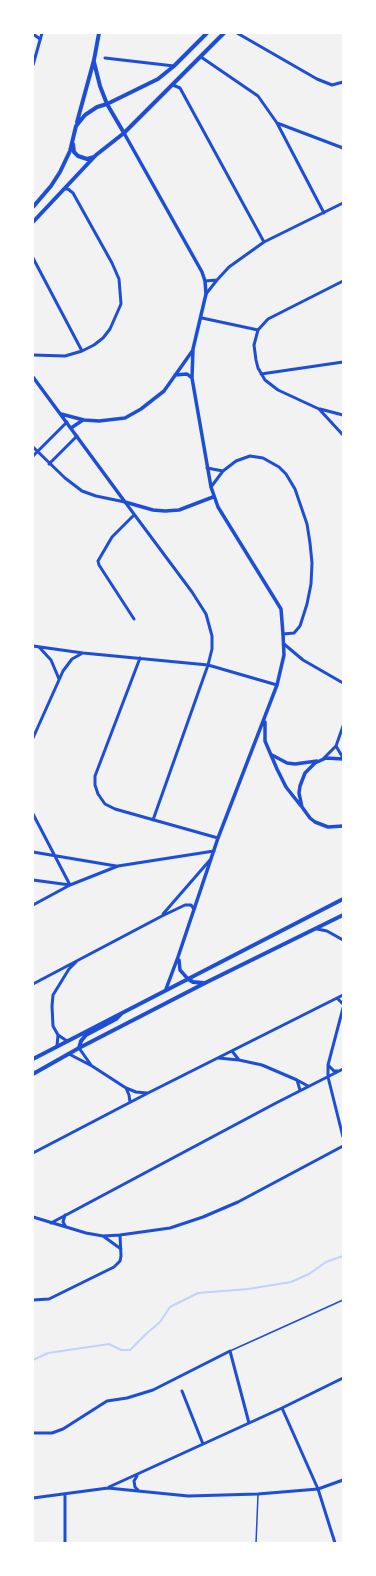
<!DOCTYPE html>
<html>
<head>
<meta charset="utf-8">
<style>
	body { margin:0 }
	#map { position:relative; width:376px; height:1576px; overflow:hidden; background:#f2f2f2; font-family:"Varela Round",sans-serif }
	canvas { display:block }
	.frame { position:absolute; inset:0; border:34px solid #fff; pointer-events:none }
</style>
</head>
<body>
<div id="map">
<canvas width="376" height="1576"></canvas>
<div class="frame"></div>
</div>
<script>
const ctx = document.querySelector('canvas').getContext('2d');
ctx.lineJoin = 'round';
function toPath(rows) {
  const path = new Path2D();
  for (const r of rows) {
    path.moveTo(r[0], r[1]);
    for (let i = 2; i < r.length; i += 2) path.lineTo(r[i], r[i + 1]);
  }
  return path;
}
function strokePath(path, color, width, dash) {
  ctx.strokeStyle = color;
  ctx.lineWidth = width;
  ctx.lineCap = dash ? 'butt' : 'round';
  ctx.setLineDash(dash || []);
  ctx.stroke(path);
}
const stream = toPath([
	[33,1360,48,1353,109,1344,121,1350,130,1350,146,1334,160,1322,170,1307,198,1293,248,1289,291,1282,309,1274,326,1262,343,1256]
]);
const service = toPath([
	[230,1351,343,1300],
	[256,1543,258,1495]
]);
const minor = toPath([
	[237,33,317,79,332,85,343,82],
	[33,34,40,39],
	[201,57,258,96,277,123,343,148],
	[105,58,174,66],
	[33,65,42,33],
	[173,85,180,88,264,242],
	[277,123,324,213],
	[33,258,82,351],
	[217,280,229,267,264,242,343,203],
	[205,281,217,280,206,294],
	[343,281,268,319,258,330,254,345,256,360,258,368,265,380,278,390,319,409,343,435],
	[202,318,258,330],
	[33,355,65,356,82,351,94,345,103,338,110,329,121,304,119,279,112,263,73,193,68,189,64,189],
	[261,374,343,362],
	[320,409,343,415],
	[33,447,65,478,82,491,96,496,125,502,192,592,206,614,212,636,212,649,208,665,153,820],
	[33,456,67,422],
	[49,464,77,436],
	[207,468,223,471],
	[211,487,223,471,236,461,250,456,263,458,279,467,286,474,295,489,307,524,310,543,312,563,311,584,307,604,300,626,294,633,283,634],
	[134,619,99,565,98,561,112,537,134,515],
	[284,644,303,660,343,683],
	[33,646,83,653,208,665,277,685],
	[39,647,51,660,59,679],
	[140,658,95,776,95,785,98,794,105,804,115,809,218,838],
	[33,738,63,671,72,659,81,654],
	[336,746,343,726],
	[324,758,336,746,343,758],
	[33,814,70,885,33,905],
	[33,852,116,866],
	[33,880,70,885,118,866,214,851],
	[163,914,210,860],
	[317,929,327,931,343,940],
	[33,984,162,916,185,905,191,905,194,909],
	[337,998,343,1004],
	[58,1035,53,1026,52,1006,53,995,69,969,77,961],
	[57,1046,58,1035,67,1041],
	[79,1048,91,1065],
	[69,1054,92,1066,126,1088,136,1092,147,1093],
	[218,1058,239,1060,232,1051],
	[239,1060,262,1065,297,1080],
	[328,1065,343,1008],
	[338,1071,334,1071,328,1065,328,1077,343,1137],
	[126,1088,129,1095,130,1102],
	[300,1090,297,1080,308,1086],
	[33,1153,148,1093,343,995],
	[65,1215,63,1222,66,1227],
	[33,1217,86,1233,103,1236,120,1235],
	[51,1223,276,1103,343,1069],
	[103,1236,121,1249],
	[33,1300,49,1299,114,1267,120,1261,121,1256,120,1235,170,1228,203,1217,238,1202,343,1146],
	[182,1391,203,1444],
	[282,1408,318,1489,335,1543],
	[33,1433,52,1433,63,1429,107,1401,127,1398,153,1390,230,1351,249,1423],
	[137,1476,134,1481,135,1487,138,1490],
	[109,1487,282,1408,343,1378],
	[65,1494,65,1543],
	[33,1498,108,1488,188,1496,258,1494,318,1489,343,1480]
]);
const tertiary = toPath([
	[124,133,202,272,205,281,206,294,193,349,192,378,211,487,218,507,281,609,283,634,284,655,277,685,218,838,178,957,166,989],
	[175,375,187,374,192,378],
	[33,377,125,502,153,510,165,511,179,510,213,497],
	[61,414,84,420,99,421,125,418,141,409,164,391,193,350],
	[71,428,83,420],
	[265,722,265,741,277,769,286,787,301,806],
	[272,755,287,763,295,764,317,761],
	[343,759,326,758,315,763,305,773,300,786,299,793,302,807,310,818,315,822,328,827,343,826],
	[179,960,180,970,188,979]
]);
const secondary = toPath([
	[94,62,100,86,107,104,124,133],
	[77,122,94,60,99,33],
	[73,144,74,152,78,156,87,159,94,157],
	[33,207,51,186,60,172,70,151,76,126,85,115,97,107,107,104,158,79,174,66,207,33],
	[33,222,96,155,124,133,224,33],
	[188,979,193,982,204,983],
	[79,1048,81,1041,86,1035,116,1019,121,1014],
	[33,1059,343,899],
	[33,1074,79,1048,207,982,343,915]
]);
strokePath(stream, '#bfd3fe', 2);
strokePath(service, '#1d4ed8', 1.5);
strokePath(minor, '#1d4ed8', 3);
strokePath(tertiary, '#1d4ed8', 3.5);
strokePath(secondary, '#1d4ed8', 4);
</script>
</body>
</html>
